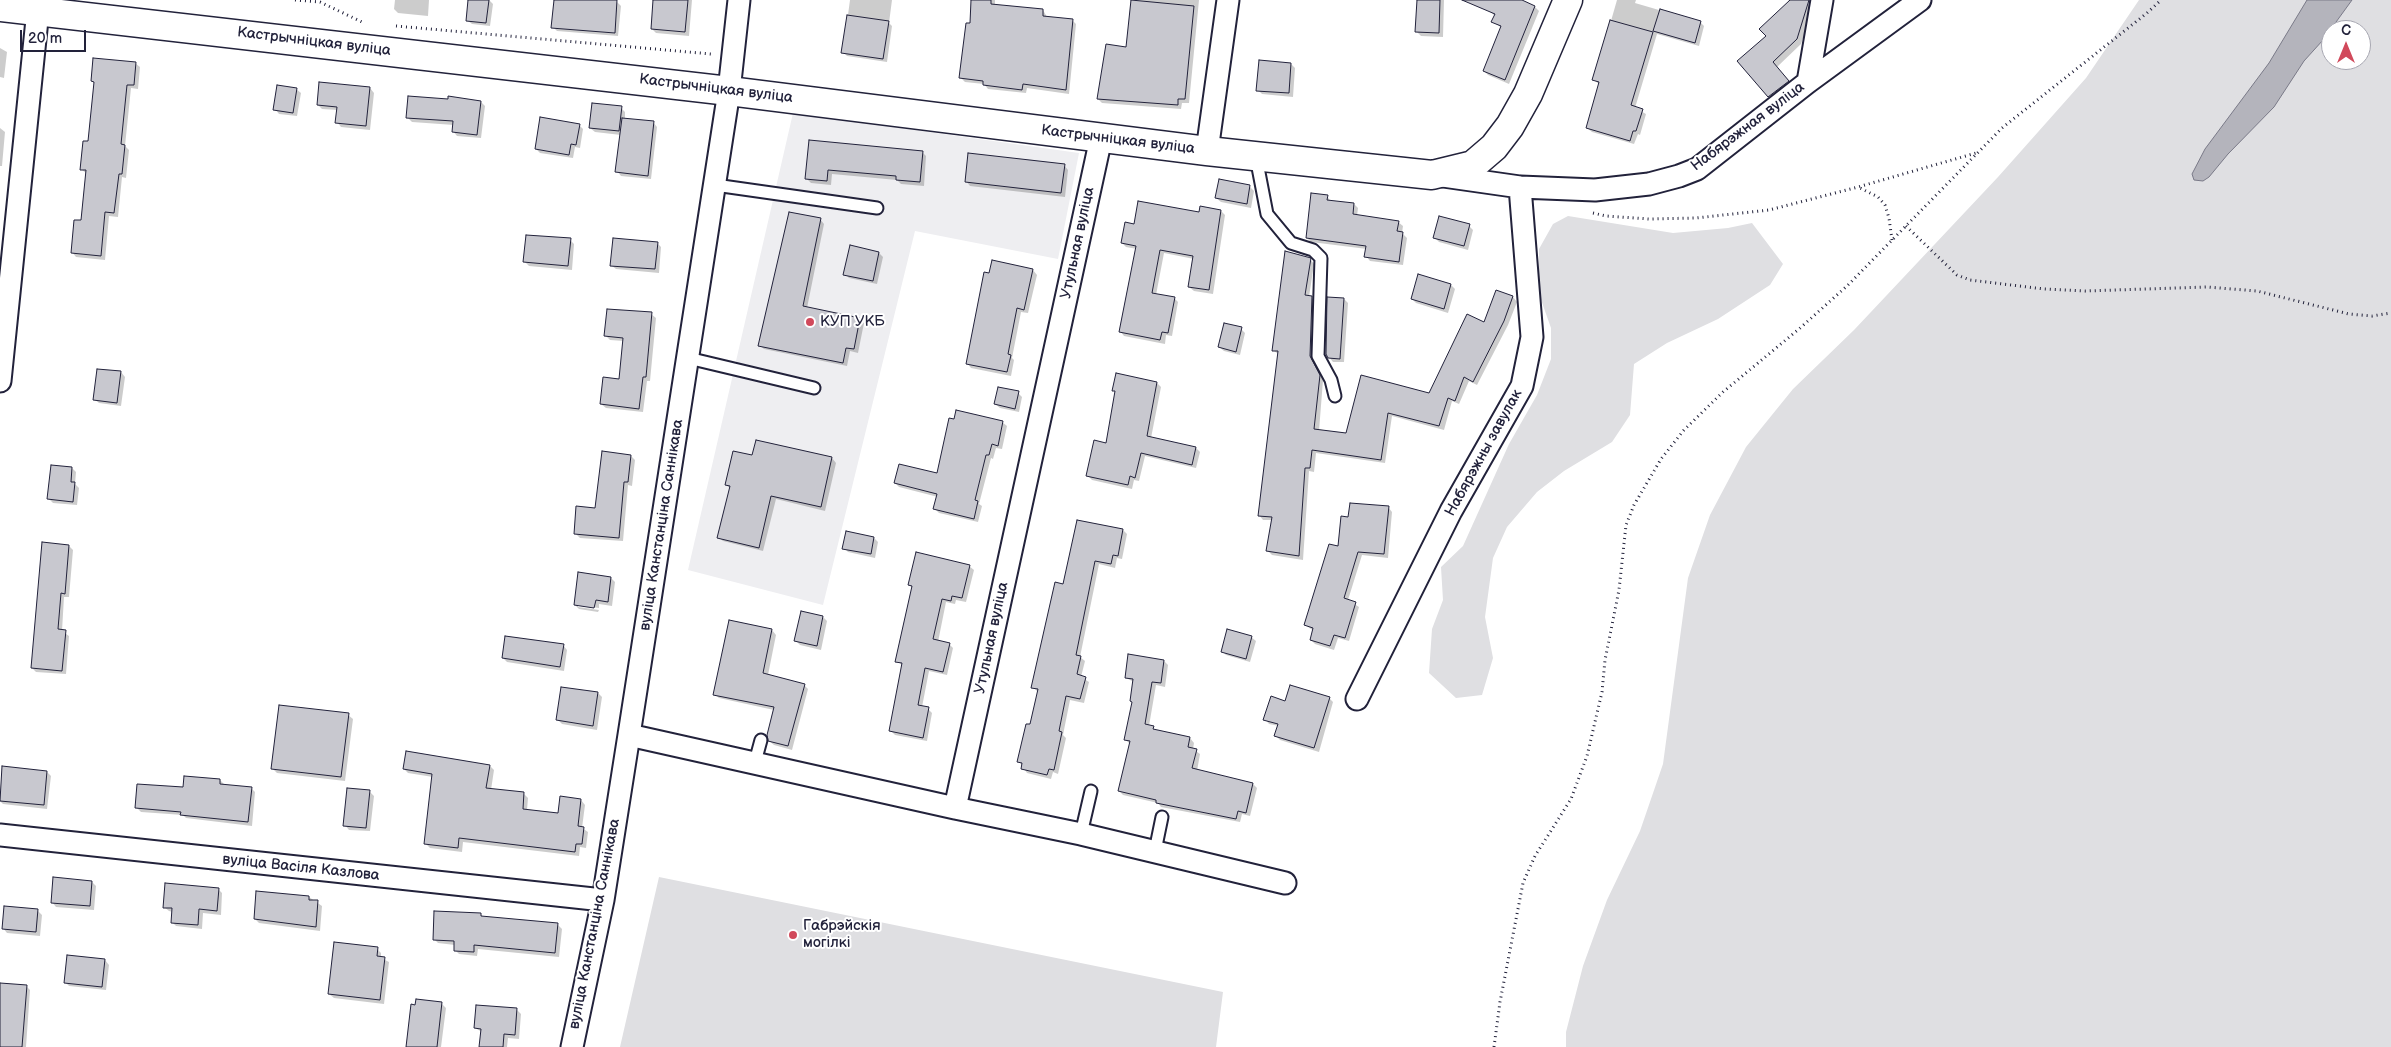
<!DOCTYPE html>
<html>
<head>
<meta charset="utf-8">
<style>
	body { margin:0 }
	#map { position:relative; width:2391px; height:1047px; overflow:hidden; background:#fff; font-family:"Balsamiq Sans",sans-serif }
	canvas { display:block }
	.north { position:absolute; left:2321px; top:20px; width:50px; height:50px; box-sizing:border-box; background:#fff; border:1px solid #a7a7b1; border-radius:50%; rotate:0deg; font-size:14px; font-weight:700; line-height:20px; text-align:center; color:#22223b }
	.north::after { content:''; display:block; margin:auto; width:18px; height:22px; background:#d1495b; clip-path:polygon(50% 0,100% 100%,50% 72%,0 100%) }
	.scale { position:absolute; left:20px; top:30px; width:66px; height:22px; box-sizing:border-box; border:2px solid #22223b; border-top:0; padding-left:6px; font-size:15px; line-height:18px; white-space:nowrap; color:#22223b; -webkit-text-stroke:4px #fff; paint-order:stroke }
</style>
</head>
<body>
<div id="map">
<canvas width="2391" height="1047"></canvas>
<div class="north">С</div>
<div class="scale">20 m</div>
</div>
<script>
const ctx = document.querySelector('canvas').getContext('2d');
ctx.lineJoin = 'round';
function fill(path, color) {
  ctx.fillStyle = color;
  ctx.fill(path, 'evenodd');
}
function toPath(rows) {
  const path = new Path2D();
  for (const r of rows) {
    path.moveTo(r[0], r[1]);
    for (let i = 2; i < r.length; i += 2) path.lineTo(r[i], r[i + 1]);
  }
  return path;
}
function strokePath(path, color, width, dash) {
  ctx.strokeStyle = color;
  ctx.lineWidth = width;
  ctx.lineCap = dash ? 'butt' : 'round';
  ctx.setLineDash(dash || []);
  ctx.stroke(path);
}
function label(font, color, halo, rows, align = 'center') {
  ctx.font = font + ' "Balsamiq Sans",sans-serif';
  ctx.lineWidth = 4;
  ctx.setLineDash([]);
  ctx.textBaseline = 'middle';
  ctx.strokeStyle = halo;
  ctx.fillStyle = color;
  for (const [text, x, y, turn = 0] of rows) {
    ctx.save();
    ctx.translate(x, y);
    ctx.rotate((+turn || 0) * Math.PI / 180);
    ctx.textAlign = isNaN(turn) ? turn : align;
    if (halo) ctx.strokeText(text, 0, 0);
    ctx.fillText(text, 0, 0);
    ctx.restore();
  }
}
const built = toPath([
	[793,113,1079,153,1058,259,915,231,823,605,688,570]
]);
const green = toPath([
	[2139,0,2391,0,2391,1047,1566,1047,1566,1032,1583,966,1607,900,1640,831,1663,764,1688,578,1710,515,1746,447,1793,389,1854,330,1998,177,2086,78],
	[2331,30,2361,30,2361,60,2331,60],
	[1568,216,1673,233,1728,228,1752,223,1783,264,1770,285,1718,319,1667,343,1634,364,1630,415,1612,442,1564,471,1537,492,1507,527,1493,558,1485,617,1493,658,1482,695,1456,698,1429,673,1432,629,1443,600,1441,567,1463,546,1509,444,1537,395,1551,359,1551,328,1539,294,1539,249,1553,224],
	[659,877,1223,992,1216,1047,620,1047]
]);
const water = toPath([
	[2307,0,2352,0,2323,40,2304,61,2274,107,2228,154,2209,177,2203,181,2194,180,2192,174,2205,149,2269,63,2307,0]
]);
const shadow = toPath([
	[395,0,429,0,428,16,398,13,394,9],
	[470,0,489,0,493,4,490,26,472,24,467,20],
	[555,0,617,2,621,6,618,36,557,31,553,27],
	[654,0,692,0,689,36,656,33,652,29],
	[850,0,892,0,889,23,892,26,887,62,847,56,843,52],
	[972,0,995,0,995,6,1043,10,1047,17,1072,20,1076,24,1069,94,1027,88,1026,93,988,89,984,84,965,82,960,77,971,25],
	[1132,0,1199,0,1189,103,1182,103,1181,109,1102,103,1098,99,1127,48],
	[1426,0,1444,0,1443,37,1421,36,1417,32],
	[1493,0,1518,0,1535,7,1539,11,1509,84,1488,75,1484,71,1502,28,1493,22,1495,16,1489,11],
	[1617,0,1636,0,1635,3,1700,22,1704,26,1699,46,1657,34,1635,108,1646,114,1640,135,1638,134,1634,144,1592,132,1587,128,1600,85,1594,80],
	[1789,0,1816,0,1801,44,1777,67,1793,85,1773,101,1738,61,1768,36],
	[0,48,7,52,4,78,0,77],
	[135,63,140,67,138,89,131,88,125,146,129,150,126,178,122,177,118,217,109,216,105,260,76,257,72,252,82,222,87,174,81,169,89,142,95,84,92,81],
	[1291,64,1295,68,1293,97,1262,94,1258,90],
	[370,88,374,93,370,130,341,127,337,122,338,110,322,109,318,105],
	[296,89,301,93,297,116,279,114,275,109],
	[481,102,485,106,481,138,457,136,453,131,454,125,412,122,408,118],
	[621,108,625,112,625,119,653,122,657,127,651,179,621,176,617,171,621,135,595,132,590,128],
	[579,125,583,129,580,148,575,147,573,158,540,153,536,149],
	[0,128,5,132,2,166,0,166],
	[810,142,922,152,926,156,924,186,901,184,897,180,832,174,831,185,811,183,807,179],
	[1064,165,1068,170,1065,197,970,186,966,181],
	[1220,181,1250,187,1254,191,1251,208,1221,202,1216,198],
	[1327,196,1331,202,1354,204,1358,208,1357,216,1398,222,1403,226,1402,233,1407,238,1403,265,1370,261,1366,256,1367,249,1311,242,1307,238],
	[1221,211,1225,215,1213,294,1194,291,1189,287,1194,259,1164,253,1156,295,1174,298,1178,302,1172,336,1166,335,1165,344,1124,336,1120,331,1137,249,1126,247,1122,243,1135,225],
	[820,219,824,224,807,308,860,319,864,323,858,353,850,351,847,366,764,349,759,345],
	[1469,226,1473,230,1468,250,1439,242,1435,238],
	[570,240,574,244,572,270,529,266,525,262],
	[657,243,661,247,659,273,616,269,611,265],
	[851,247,879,253,883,257,877,284,849,278,845,274],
	[1310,259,1314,264,1309,297,1316,301,1314,361,1323,380,1319,431,1346,435,1362,376,1430,394,1485,324,1497,291,1513,297,1517,302,1508,325,1477,385,1469,381,1459,404,1452,401,1444,430,1392,416,1385,463,1316,453,1314,472,1309,471,1303,560,1272,555,1268,551,1272,520,1263,520,1259,515,1278,354,1273,350],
	[993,261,1033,270,1037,275,1028,313,1021,312,1012,358,1014,360,1011,376,971,368,967,363],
	[1451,285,1455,289,1448,313,1416,303,1412,299],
	[1344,299,1348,303,1344,362,1333,362,1329,357],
	[651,314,656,318,650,381,647,381,643,412,606,408,601,404,620,380,624,341,610,340,606,336],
	[1241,329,1245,333,1240,355,1224,351,1219,347],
	[121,372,125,377,121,406,99,403,94,399],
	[1157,383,1161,387,1151,438,1196,448,1200,452,1196,468,1145,456,1139,481,1134,480,1132,489,1092,480,1088,476,1107,444,1116,393,1114,390],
	[1018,393,1022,397,1019,412,1000,408,995,404],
	[1002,422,1007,426,1002,449,996,448,993,459,991,458,979,504,982,506,978,522,939,513,935,509,938,497,899,487,895,483,938,475],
	[757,441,832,458,836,463,825,511,776,499,763,551,723,541,718,537,731,489,726,485,753,457],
	[631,456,635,460,632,486,628,485,623,541,580,538,575,533,596,509],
	[72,468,76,472,75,484,79,488,77,505,53,503,49,499],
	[1388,507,1392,512,1388,558,1362,555,1348,600,1359,607,1349,641,1338,638,1334,650,1315,644,1311,640,1314,631,1305,625,1349,518],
	[1123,530,1127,534,1122,559,1117,558,1115,568,1099,564,1080,657,1085,661,1081,677,1089,682,1084,703,1070,700,1063,735,1066,738,1058,774,1053,772,1051,779,1027,773,1019,761,1031,726,1038,692,1033,687,1064,586],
	[874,538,878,542,875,558,848,552,844,548],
	[44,544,69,546,73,550,69,597,64,597,62,631,69,636,66,674,36,672,32,668],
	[969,566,974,570,966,602,956,600,955,604,946,602,938,642,949,644,953,648,947,675,929,671,922,707,928,709,932,713,927,741,895,735,891,731,903,666,897,661,913,588,909,585],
	[611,578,615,582,612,606,599,604,599,608,578,605,578,607,599,610,598,612,579,609,575,605],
	[823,617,827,621,821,650,800,645,796,641],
	[730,621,772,630,776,635,768,675,804,685,808,689,792,750,774,745,769,741,774,710,719,698,714,694],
	[1251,637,1256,641,1250,662,1226,655,1222,651],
	[563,645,567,650,564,671,507,662,503,658],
	[1129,656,1164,661,1168,665,1165,687,1156,685,1149,726,1157,731,1190,738,1194,743,1193,749,1200,754,1197,771,1253,784,1257,788,1250,816,1242,814,1240,822,1161,807,1158,803,1123,795,1119,791,1130,744,1125,739,1133,703,1134,682,1126,678],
	[598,693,602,697,597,730,562,724,558,720],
	[1329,698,1333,702,1319,752,1280,740,1276,736,1279,726,1269,724,1265,719,1286,702],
	[348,715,353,719,345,781,277,773,272,768],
	[490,766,494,770,491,790,524,794,528,798,527,810,559,814,581,800,585,805,582,828,588,832,586,848,580,847,579,856,463,842,462,852,430,848,426,844,433,777,408,773,404,769],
	[3,767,47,772,51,776,47,809,3,804,0,801],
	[220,780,225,785,251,788,255,792,252,826,186,818,183,815,141,812,137,808,184,789],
	[369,791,374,796,370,831,349,830,345,825],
	[92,882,96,886,94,910,56,907,52,902],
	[218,889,222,893,221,915,203,913,202,929,176,926,172,922,173,912,169,911,164,907],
	[309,897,322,906,320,931,259,923,255,919],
	[37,910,42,915,40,936,7,933,3,928],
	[480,914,483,917,558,925,562,929,559,957,478,949,477,956,459,954,455,950,455,945,438,943,434,939],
	[377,949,381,953,381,958,389,962,384,1004,334,998,329,994],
	[105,960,109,965,106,990,69,986,65,982],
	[0,984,26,986,30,990,26,1047,0,1047],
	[441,1003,446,1008,441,1047,408,1047],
	[517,1010,521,1014,519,1039,508,1038,507,1047,481,1047,482,1032,475,1028]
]);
const building = toPath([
	[468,0,489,0,486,23,466,21,468,0],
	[554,0,617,0,615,33,551,28,554,0],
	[653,0,688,0,685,32,651,29,653,0],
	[971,0,991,0,991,4,1043,9,1043,16,1073,19,1066,90,1023,84,1022,90,983,85,983,81,959,78,966,23,970,23,971,0],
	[1131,0,1194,6,1185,99,1178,99,1178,105,1097,99,1106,44,1126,47,1131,0],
	[1417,0,1440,0,1439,33,1415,32,1417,0],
	[1462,0,1522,0,1535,6,1505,80,1483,71,1501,26,1491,22,1495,14,1462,0],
	[1790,0,1809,0,1797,39,1773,62,1789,81,1768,97,1737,61,1766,36,1759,29,1790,0],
	[1660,9,1701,21,1695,43,1653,31,1660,9],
	[847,15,889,21,883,59,841,53,847,15],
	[1610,20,1653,32,1631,105,1643,109,1636,131,1633,131,1630,141,1586,128,1599,82,1592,80,1610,20],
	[93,58,136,62,134,85,127,85,121,144,125,145,122,174,119,174,114,213,105,212,101,256,71,253,74,220,81,220,86,170,80,170,83,141,88,141,94,82,91,81,93,58],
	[1259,60,1291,63,1289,93,1256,91,1259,60],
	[319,82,370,87,366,126,335,123,337,107,317,105,319,82],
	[277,85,297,88,293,113,273,110,277,85],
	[408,96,448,99,448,96,481,101,477,135,452,132,453,121,406,118,408,96],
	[592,103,622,106,619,131,589,128,592,103],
	[540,117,580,124,576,145,571,144,569,155,535,149,540,117],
	[622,118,654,121,648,176,615,172,622,118],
	[809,140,923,151,920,182,896,180,896,176,828,170,827,181,805,179,809,140],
	[968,153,1065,164,1061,193,965,182,968,153],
	[1219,179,1250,185,1247,204,1215,198,1219,179],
	[1311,193,1328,195,1327,200,1354,203,1353,214,1399,221,1397,231,1403,232,1399,262,1364,257,1366,246,1306,238,1311,193],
	[1138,201,1199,212,1200,206,1221,210,1209,290,1188,287,1193,256,1160,250,1152,293,1175,297,1168,333,1162,332,1160,340,1119,332,1136,246,1121,243,1125,222,1134,224,1138,201],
	[789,212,821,218,803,306,860,318,854,349,846,348,843,363,758,346,789,212],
	[1439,216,1470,224,1464,246,1433,238,1439,216],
	[526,235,571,238,568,266,523,262,526,235],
	[613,238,658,242,655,269,610,266,613,238],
	[850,245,879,252,873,281,843,275,850,245],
	[1285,251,1311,258,1305,295,1312,296,1310,356,1320,375,1314,429,1346,433,1361,375,1429,393,1467,314,1484,322,1496,290,1513,296,1504,321,1473,382,1464,377,1455,401,1448,398,1439,426,1388,413,1381,460,1312,450,1310,468,1305,468,1299,556,1266,551,1272,517,1258,516,1278,351,1272,351,1285,251],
	[992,260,1033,269,1024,310,1017,308,1008,354,1011,355,1007,372,966,364,984,272,989,273,992,260],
	[1418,274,1451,284,1444,309,1411,299,1418,274],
	[1327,297,1344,298,1340,359,1328,358,1326,354,1327,297],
	[607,309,652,312,646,377,643,377,639,409,600,404,603,377,619,379,623,338,604,336,607,309],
	[1224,323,1242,327,1236,352,1218,347,1224,323],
	[97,369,121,371,117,403,93,400,97,369],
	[1116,373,1157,382,1147,436,1196,447,1192,465,1141,453,1135,478,1130,476,1128,485,1086,476,1094,440,1106,443,1115,391,1112,391,1116,373],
	[998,387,1019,391,1015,409,994,404,998,387],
	[956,410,1003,421,998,446,992,444,989,455,986,455,975,500,978,501,974,519,933,509,937,494,894,483,899,464,937,473,949,418,954,419,956,410],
	[756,440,832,457,821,507,771,496,759,548,717,538,730,486,725,485,733,451,752,455,756,440],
	[602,451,631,455,628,482,624,482,619,538,574,534,576,506,595,508,602,451],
	[51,465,72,467,71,482,75,482,73,502,47,499,51,465],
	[1350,503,1389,506,1384,554,1358,552,1344,598,1356,602,1345,638,1334,635,1330,646,1310,640,1313,628,1304,625,1329,544,1338,546,1341,516,1348,517,1350,503],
	[1077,520,1123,529,1118,556,1113,555,1111,564,1095,561,1076,655,1081,656,1077,674,1086,677,1080,699,1066,696,1059,731,1062,732,1054,770,1049,769,1047,775,1021,769,1022,763,1017,762,1026,724,1030,724,1038,689,1031,688,1055,582,1063,584,1077,520],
	[846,531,874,537,871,554,842,549,846,531],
	[42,542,69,545,65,594,61,593,58,629,66,630,62,671,31,668,42,542],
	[916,552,970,565,962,598,952,596,951,601,942,599,933,639,950,643,943,672,925,668,918,705,929,707,923,738,889,731,902,663,895,662,912,586,908,585,916,552],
	[578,572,611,577,608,602,596,600,594,608,574,605,578,572],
	[801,611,823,616,817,646,794,641,801,611],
	[729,620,772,629,763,673,805,684,788,746,768,741,767,735,774,707,713,695,729,620],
	[1227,629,1252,636,1246,659,1221,652,1227,629],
	[505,636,564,644,560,667,502,658,505,636],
	[1128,654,1164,660,1161,683,1152,682,1145,724,1154,726,1153,729,1190,737,1188,747,1197,749,1192,768,1253,783,1246,813,1238,811,1236,819,1156,803,1156,800,1118,791,1130,741,1124,740,1132,702,1130,701,1133,679,1125,678,1128,654],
	[1290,685,1330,697,1314,748,1274,736,1278,724,1263,720,1271,696,1285,701,1290,685],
	[561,687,598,692,593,726,556,720,561,687],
	[279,705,349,713,341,777,271,769,279,705],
	[406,751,490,765,486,788,524,792,523,809,558,813,560,796,581,799,578,826,584,827,582,844,576,844,575,852,459,838,458,848,424,844,432,774,403,769,406,751],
	[2,766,47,771,44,805,0,801,2,766],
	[184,776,220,779,220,784,252,787,248,822,180,815,181,812,135,808,137,784,183,787,184,776],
	[347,788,370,790,366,828,343,826,347,788],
	[53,877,92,881,90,906,51,903,53,877],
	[165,883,219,888,217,911,199,909,198,925,171,923,172,908,163,908,165,883],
	[256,891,309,896,309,900,318,900,316,927,254,919,256,891],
	[4,906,38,909,36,932,2,929,4,906],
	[434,911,481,913,481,916,558,923,555,953,474,945,474,952,454,951,454,941,433,940,434,911],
	[334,942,378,947,377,956,385,957,380,1000,328,994,334,942],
	[67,955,105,959,102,987,64,983,67,955],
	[0,983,27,985,22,1047,0,1047,0,983],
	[416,999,442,1002,437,1047,406,1047,411,1004,415,1005,416,999],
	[476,1005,517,1008,515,1035,504,1034,503,1047,479,1047,481,1029,474,1028,476,1005]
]);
const path = toPath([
	[295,0,320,2,362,22],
	[396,26,711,54],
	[1593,213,1606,216,1649,219,1696,218,1769,210,1858,187],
	[1906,226,1957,275,1970,280,2044,289,2085,291,2207,287,2257,291,2349,314,2372,316,2391,313],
	[1892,240,1889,218,1885,205,1878,197,1858,187,1976,153],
	[1494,1047,1500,1002,1523,883,1535,856,1571,799,1587,756,1602,692,1605,660,1619,590,1626,525,1634,505,1661,459,1684,430,1723,392,1799,329,1847,286,2002,128,2147,13,2161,0]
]);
const service = toPath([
	[1256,157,1267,214,1291,243,1313,250,1321,258,1318,356,1331,380,1335,396],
	[715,185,877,208],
	[688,358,814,388],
	[755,762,761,740],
	[1081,834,1091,791],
	[1155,851,1162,817]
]);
const minor = toPath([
	[1808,82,1822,0],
	[1101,138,955,808,1081,834,1285,883],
	[1207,151,1228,0],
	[1443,176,1520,187,1595,190,1649,184,1679,176,1697,169,1808,82,1920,0],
	[0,381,39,0],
	[1357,699,1451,511,1522,386,1532,337,1520,187],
	[629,735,955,808],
	[0,835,603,900],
	[572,1047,603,900,629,735,729,91,739,0]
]);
const secondary = toPath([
	[0,7,729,91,1207,151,1432,175,1473,165,1494,147,1510,126,1528,94,1568,0]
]);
const markers = [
	[810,322,5,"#d1495b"],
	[793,935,5,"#d1495b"]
];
const streetNames = [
	["Кастрычніцкая вуліца",314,42,7],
	["Кастрычніцкая вуліца",716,89,7],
	["Набярэжная вуліца",1748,127,-37],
	["Кастрычніцкая вуліца",1118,140,7],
	["Утульная вуліца",1078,243,-78],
	["Набярэжны завулак",1484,453,-61],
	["вуліца Канстанціна Саннікава",662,525,-81],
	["Утульная вуліца",992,638,-78],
	["вуліца Васіля Казлова",301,868,6],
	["вуліца Канстанціна Саннікава",595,924,-79]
];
const poiNames = [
	["КУП УКБ",820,322],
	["Габрэйскія",803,926],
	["могілкі",803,943]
];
fill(built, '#eeeef1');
fill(green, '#dfdfe2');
fill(water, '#b4b4bc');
strokePath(water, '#7a7a88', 1);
fill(shadow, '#0003');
fill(building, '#c8c8cf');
strokePath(building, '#22223b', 1);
strokePath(service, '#22223b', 15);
strokePath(minor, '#22223b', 25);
strokePath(secondary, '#22223b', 31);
strokePath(path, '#22223b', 3, [1, 4]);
strokePath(service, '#fff', 11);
strokePath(minor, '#fff', 21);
strokePath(secondary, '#fff', 28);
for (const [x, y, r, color] of markers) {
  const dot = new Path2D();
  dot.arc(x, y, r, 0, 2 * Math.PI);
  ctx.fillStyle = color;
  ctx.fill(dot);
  strokePath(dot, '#fff', 2);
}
label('15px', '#22223b', '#fff', streetNames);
label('15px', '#22223b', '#fff', poiNames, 'left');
</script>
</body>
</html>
